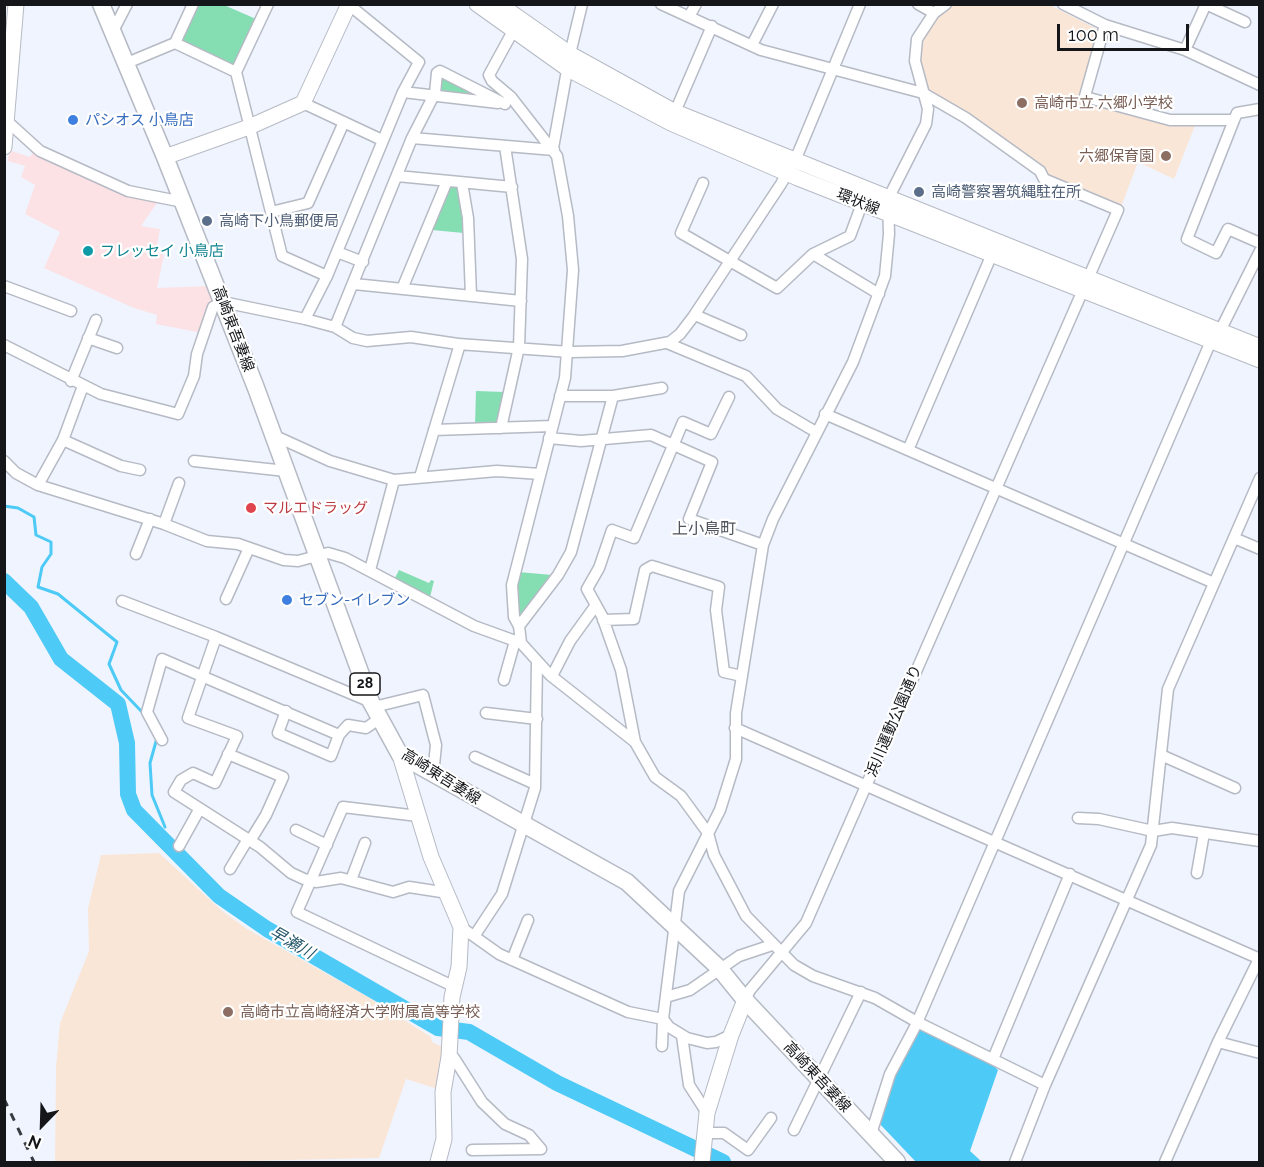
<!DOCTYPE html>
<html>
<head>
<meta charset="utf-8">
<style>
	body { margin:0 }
	#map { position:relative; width:1264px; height:1167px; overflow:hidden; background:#eff4ff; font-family:Raleway,sans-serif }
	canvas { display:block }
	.frame { position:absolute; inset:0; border:6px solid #141619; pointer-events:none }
	.north { position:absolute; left:12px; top:1095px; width:60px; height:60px; -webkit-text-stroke:4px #fff; paint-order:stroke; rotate:203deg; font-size:16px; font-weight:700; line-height:24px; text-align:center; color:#141619 }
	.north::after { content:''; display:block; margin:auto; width:21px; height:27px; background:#141619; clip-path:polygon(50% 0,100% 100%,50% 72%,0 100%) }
	.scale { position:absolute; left:1057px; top:24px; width:132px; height:27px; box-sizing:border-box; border:3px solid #141619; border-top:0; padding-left:8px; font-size:18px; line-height:21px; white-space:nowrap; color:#141619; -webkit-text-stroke:4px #fff; paint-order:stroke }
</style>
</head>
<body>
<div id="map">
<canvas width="1264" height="1167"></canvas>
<div class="frame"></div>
<div class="north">N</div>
<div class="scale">100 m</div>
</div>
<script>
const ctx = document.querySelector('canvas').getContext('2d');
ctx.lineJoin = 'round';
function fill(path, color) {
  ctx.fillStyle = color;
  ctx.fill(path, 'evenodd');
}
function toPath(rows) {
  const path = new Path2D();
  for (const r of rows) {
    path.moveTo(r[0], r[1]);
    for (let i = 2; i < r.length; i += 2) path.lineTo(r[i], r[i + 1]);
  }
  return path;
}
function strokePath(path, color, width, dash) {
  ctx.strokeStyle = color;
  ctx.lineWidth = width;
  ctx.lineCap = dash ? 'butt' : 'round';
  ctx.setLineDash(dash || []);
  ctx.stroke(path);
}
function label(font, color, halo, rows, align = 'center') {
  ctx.font = font + ' Raleway,"Noto Sans JP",sans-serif';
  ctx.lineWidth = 4.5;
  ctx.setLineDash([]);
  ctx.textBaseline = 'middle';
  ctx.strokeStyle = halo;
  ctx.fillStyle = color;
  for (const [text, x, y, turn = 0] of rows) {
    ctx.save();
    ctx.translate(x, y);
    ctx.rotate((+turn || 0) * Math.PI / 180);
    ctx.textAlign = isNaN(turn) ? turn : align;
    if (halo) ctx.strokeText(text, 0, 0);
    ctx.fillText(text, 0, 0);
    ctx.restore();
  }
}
const commercial = toPath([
	[9,150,30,157,34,150,134,197,157,203,141,226,160,229,156,251,164,255,157,288,208,286,214,303,202,333,156,324,157,315,134,308,44,268,60,232,25,214,35,185,21,177,25,166,8,161]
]);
const education = toPath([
	[952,5,1050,5,1097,29,1100,31,1081,98,1196,123,1174,179,1138,162,1121,207,1046,174,928,92,918,55,922,37,938,14],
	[159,853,221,910,247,929,368,997,431,1037,432,1042,443,1047,438,1089,406,1079,379,1158,200,1162,55,1162,56,1067,60,1023,89,951,88,908,101,855]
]);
const green = toPath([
	[197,5,224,5,256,19,236,64,231,65,183,44,181,39],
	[440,76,489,98,440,94],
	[449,185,457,186,466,231,464,233,432,230],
	[476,391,505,392,499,423,475,426],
	[399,570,429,583,431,580,434,581,430,597,395,578],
	[518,572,552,575,523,617,519,616,516,583]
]);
const water = toPath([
	[918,1028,988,1060,998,1070,970,1151,982,1162,916,1162,878,1122,892,1076]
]);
const stream = toPath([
	[4,506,18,508,34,517,36,535,51,542,51,554,42,567,38,587,58,594,117,642,109,664,121,690,143,713],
	[157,738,150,763,152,795,165,827],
	[162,840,165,836]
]);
const river = toPath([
	[4,581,31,607,61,659,118,704,127,743,128,794,134,810,219,896,267,929,438,1028,469,1032,557,1083,723,1162]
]);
const street = toPath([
	[268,4,236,72,282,256,327,276],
	[661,4,761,50,923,93,966,118,1040,171,1044,179,1118,210,806,923,750,990,745,1000],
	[918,4,934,13],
	[1063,4,1105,25,1185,50,1260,85],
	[1208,5,1245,22],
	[690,15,696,4],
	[1105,25,1085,96,1089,98,1170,120,1234,120,1237,113,1260,109],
	[113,31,127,4],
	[513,31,489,75,492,81,511,97,557,156,568,216,573,270,565,378,512,585,514,617,519,626,521,643],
	[175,43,236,72],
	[752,45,773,4],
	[1185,50,1206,4],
	[127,63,175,43,193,4],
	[403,92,498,103],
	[303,103,382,140],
	[675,112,712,26],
	[1234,120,1187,239,1216,253,1228,229,1260,243],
	[8,122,40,151,128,191,183,202],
	[412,138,554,150],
	[553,148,570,54,582,4],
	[397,176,512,187],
	[462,183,468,218,471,296],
	[703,183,681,233,777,288,813,254,850,236,860,209],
	[271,212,308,203,344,122],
	[337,252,363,262],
	[813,254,879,294],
	[354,284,521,301],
	[4,286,71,311],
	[402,289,447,181],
	[695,315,741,335],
	[305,319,327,276,403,92,419,62,348,4],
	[335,327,412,138,435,93,437,73,440,71,505,104],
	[88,338,117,348],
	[667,343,746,376,777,409,816,432],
	[4,345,101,394,178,414,194,376,197,354,213,307,223,302,305,319,335,327,353,338,367,341,411,337,458,344,570,352,622,351,670,342,680,334,693,317,781,184,799,151,860,4],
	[71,381,96,320],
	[560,396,613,396,662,388],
	[825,414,1214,583],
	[501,428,519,347,522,259,505,146],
	[434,430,552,426],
	[273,435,330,461,394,480,497,471,540,474],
	[549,438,581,441,651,435,712,462,689,519,763,545],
	[63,440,121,466,140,470],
	[908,450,992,254],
	[4,461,16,473,38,485,164,524,207,541,238,544,284,560,298,561,328,553,345,558,474,626,521,643,550,675,635,742,655,777,681,796,708,833,714,855,746,916,794,965,813,976,875,998,917,1022,1045,1085],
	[194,461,286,471],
	[420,477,460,344],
	[38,485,63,440,83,386],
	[164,524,179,483],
	[1234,538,1260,549],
	[136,554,150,519],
	[370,570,394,480],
	[226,599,249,548],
	[122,601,216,637],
	[603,620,634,619,645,570,652,566,719,587,716,610,724,672,742,676],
	[519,626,558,575,571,552,613,396],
	[552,676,570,641,596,605],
	[504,680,515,641],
	[371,702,216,637,188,718,237,736,215,783,193,773,181,780,174,792,260,847,291,873,304,879,316,882,341,878,393,892,409,887,448,893],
	[374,707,423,695,436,745,433,775],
	[286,711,278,733,331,756,339,735,348,725,366,728,379,719],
	[486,713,537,719],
	[735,728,1260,959],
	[162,740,147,712,162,659,339,735],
	[635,742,621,670,602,616,587,589,599,568,612,530,634,538,683,422,711,434,729,397],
	[228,754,283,777,266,815,250,841],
	[1161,755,1235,788],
	[475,757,535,784],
	[418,816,343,807,297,912,455,987],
	[1078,818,1099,819,1153,831,1172,828,1260,841],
	[296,830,327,845],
	[179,846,199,810],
	[230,869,248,839],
	[1197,873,1204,833],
	[351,880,365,843],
	[461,927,499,954,628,1012,663,1019,669,1027,687,1038,707,1043,716,1042,731,1035],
	[475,935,502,894,535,788,537,662],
	[512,960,528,920],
	[666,997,690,990,739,956,772,945],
	[682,1036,689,1085,707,1113],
	[1218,1042,1260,1053],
	[662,1046,663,1019,679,891,720,810,736,759,736,713,763,545,773,519,853,362,885,276,889,234,888,199,926,124,928,109,915,61,917,39,934,13,946,4],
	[449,1057,454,1058,482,1102,505,1124,529,1135,541,1149],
	[993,1059,1070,874],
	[794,1130,861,992],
	[704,1133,724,1133,748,1150,771,1118],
	[871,1134,890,1074,916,1025,1208,348,1223,325,1260,251],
	[472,1150,541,1149],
	[1015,1162,1045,1085,1151,845,1168,689,1260,478],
	[1165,1162,1218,1042,1260,957]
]);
const secondary = toPath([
	[477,4,568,69,671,123,798,178,1260,360],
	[499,4,570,54,675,112,1260,347],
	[4,147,16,4],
	[165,157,249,127,303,103,349,4],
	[400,755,431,857,461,927,459,967,452,997,449,1057,443,1092,444,1139,438,1162],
	[702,1162,707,1113,731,1035,745,1000]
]);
const primary = toPath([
	[101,4,165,157,256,388,371,702,400,755,627,882,719,968,745,1000,897,1162]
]);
const rail = toPath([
	[4,1099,34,1162]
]);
const markers = [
	[1022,103,6,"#8d6e63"],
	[73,120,6,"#3f7fe0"],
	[1166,156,6,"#8d6e63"],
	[919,192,6,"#5c6f8a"],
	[207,221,6,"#5c6f8a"],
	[88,251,6,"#0f9aa8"],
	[251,508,6,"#e0444e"],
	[287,600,6,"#3f7fe0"],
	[228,1012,6,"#8d6e63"]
];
const shields = [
	[365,684,30]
];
const shieldNames = [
	["28",365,684]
];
const educationNames = [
	["高崎市立 六郷小学校",1034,103],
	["六郷保育園",1154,156,"right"],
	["高崎市立高崎経済大学附属高等学校",240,1012]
];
const shopNames = [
	["パシオス 小鳥店",85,120],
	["セブン-イレブン",299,600]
];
const serviceNames = [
	["高崎警察署筑縄駐在所",931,192],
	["高崎下小鳥郵便局",219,221]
];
const streetNames = [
	["環状線",858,202,22],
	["高崎東吾妻線",233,329,69],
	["浜川運動公園通り",894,721,-67],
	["高崎東吾妻線",441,777,32],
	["高崎東吾妻線",817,1077,47]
];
const cultureNames = [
	["フレッセイ 小鳥店",100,251]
];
const healthNames = [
	["マルエドラッグ",263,508]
];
const neighbourhoodNames = [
	["上小鳥町",704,529]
];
const waterNames = [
	["早瀬川",292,943,30]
];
fill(commercial, '#fde2e5');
fill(education, '#fae6d7');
fill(green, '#84deb2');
fill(water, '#4dcaf5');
strokePath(stream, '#4dcaf5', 3);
strokePath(river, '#4dcaf5', 16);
strokePath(street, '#b5bac4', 13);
strokePath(secondary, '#b5bac4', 17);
strokePath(primary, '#b5bac4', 19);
strokePath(street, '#fff', 10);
strokePath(secondary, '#fff', 15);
strokePath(primary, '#fff', 16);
strokePath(rail, '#383b3f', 3, [8, 8]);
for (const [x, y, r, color] of markers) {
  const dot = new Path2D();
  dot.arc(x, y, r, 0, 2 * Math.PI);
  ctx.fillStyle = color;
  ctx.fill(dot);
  strokePath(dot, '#fff', 2);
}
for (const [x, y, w] of shields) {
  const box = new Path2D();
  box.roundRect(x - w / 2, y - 11, w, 22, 4.5);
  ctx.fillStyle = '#fff';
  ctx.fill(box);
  strokePath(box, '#141619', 1.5);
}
label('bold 14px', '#141619', null, shieldNames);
label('15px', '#785e54', '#fff', educationNames, 'left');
label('15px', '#366cbe', '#fff', shopNames, 'left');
label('15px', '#4e5e75', '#fff', serviceNames, 'left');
label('15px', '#141619', '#fff', streetNames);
label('15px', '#0d838f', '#fff', cultureNames, 'left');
label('15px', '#be3a42', '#fff', healthNames, 'left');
label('16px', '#4f535c', '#fff', neighbourhoodNames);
label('italic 16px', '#245669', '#fff', waterNames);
</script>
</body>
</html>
